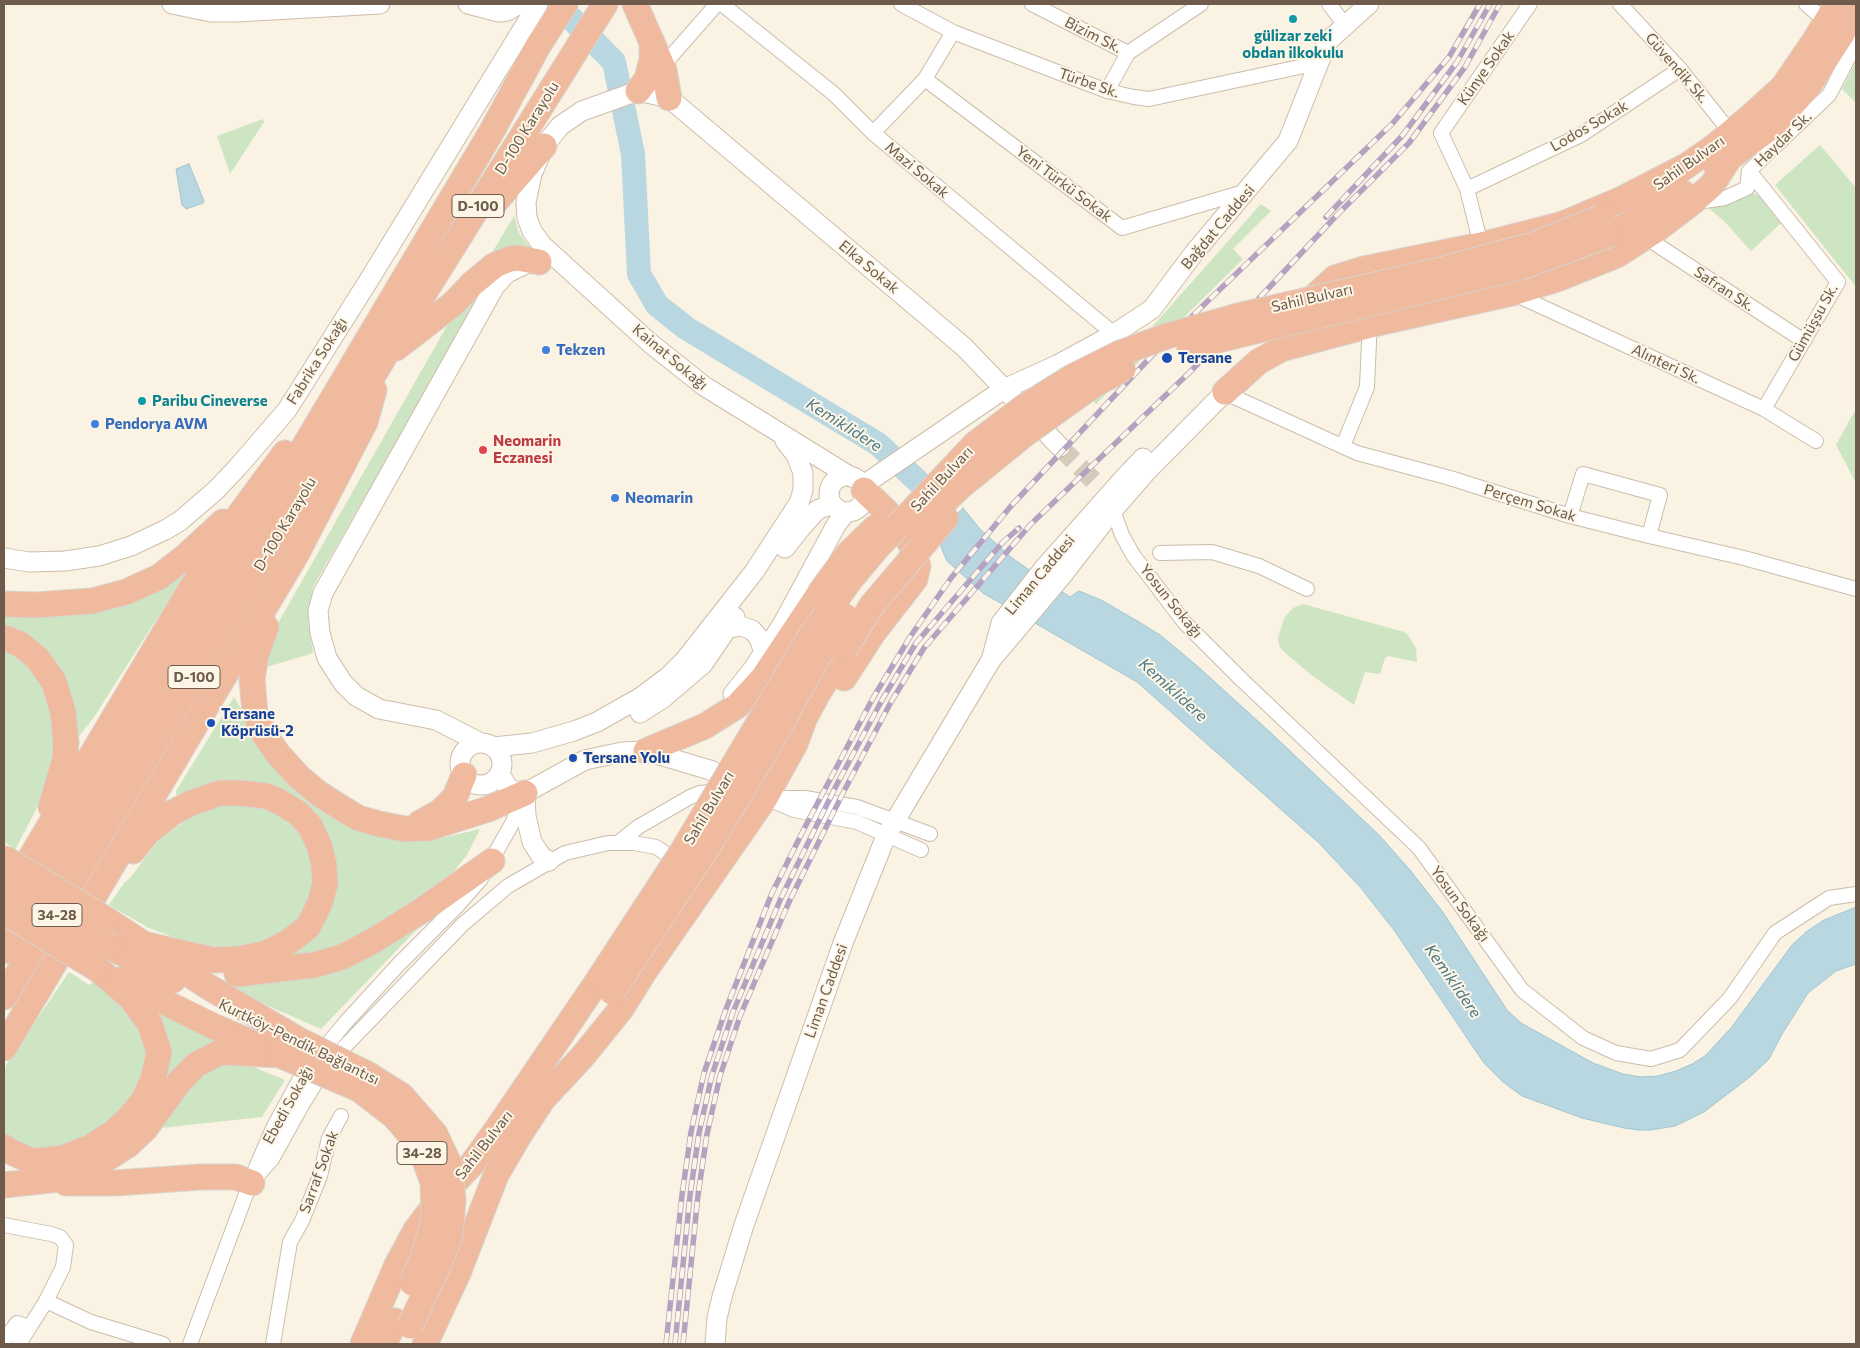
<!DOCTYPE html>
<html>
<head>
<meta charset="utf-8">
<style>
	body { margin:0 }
	#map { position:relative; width:1860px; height:1348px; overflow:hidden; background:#faf2e2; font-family:Commissioner,sans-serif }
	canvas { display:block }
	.frame { position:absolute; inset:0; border:5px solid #6e5b4b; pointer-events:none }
</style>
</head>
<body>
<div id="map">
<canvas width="1860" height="1348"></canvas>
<div class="frame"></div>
</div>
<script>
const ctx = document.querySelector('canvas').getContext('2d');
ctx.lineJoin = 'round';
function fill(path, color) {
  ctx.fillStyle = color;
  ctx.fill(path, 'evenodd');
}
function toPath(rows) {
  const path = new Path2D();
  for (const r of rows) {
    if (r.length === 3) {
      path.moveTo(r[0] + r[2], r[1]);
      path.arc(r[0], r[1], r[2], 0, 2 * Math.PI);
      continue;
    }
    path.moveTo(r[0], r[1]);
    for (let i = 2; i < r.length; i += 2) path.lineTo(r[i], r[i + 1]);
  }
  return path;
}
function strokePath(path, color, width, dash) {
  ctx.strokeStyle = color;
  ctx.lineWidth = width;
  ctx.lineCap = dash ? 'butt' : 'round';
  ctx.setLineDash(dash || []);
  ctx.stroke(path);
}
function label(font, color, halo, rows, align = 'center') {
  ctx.font = font + ' Commissioner,sans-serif';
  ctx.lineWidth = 4;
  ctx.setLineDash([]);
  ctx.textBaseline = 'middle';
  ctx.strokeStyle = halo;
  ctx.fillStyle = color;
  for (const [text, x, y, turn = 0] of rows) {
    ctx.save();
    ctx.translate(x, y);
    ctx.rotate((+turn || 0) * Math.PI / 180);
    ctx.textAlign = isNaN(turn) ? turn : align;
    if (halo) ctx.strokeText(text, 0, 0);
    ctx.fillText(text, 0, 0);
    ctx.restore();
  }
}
const green = toPath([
	[1856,62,1856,103,1842,89],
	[263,119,264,122,230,174,217,136],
	[1820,145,1856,188,1856,287,1775,185],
	[1754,193,1760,196,1781,223,1751,251,1724,221,1707,207],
	[1261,204,1271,211,1233,249,1243,259,1096,404,1090,397],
	[514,216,519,233,528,245,545,261,484,266],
	[494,273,313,587,308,621,313,653,260,669,269,639,461,301],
	[1854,412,1856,413,1856,483,1836,445],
	[188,570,94,717,72,745,70,710,4,629,4,613],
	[1303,604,1404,632,1408,635,1416,648,1417,662,1388,656,1385,658,1380,674,1365,672,1354,705,1310,674,1283,651,1279,645,1278,638,1284,618,1293,608],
	[4,644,11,647,49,688,58,755,41,800,15,850,4,842],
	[234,697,248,720,383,835,425,842,480,829,467,855,449,877,380,927,324,955,274,965,326,913,296,802,177,799,176,791],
	[261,800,301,829,316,873,306,914,284,937,224,951,192,944,149,928,109,905,124,883,130,878,159,840,206,805],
	[424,922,321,1029,207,979,257,983],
	[69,972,89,985,93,982,126,1005,147,1043,147,1060,141,1086,130,1103,84,1140,41,1152,18,1147,4,1135,4,1073,6,1065],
	[149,1007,227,1045,159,1095],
	[244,1063,285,1080,262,1117,161,1128,201,1074,216,1066]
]);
const water = toPath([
	[189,164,204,201,203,203,186,209,182,205,176,169,189,164],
	[963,508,980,529,1012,558,1028,569,1070,597,1079,591,1101,600,1139,622,1160,635,1195,664,1271,733,1379,835,1410,870,1442,911,1507,1010,1521,1023,1593,1063,1623,1074,1641,1077,1658,1076,1676,1071,1692,1064,1705,1056,1731,1028,1792,945,1806,932,1824,920,1856,907,1856,964,1836,971,1808,993,1782,1034,1769,1059,1751,1076,1704,1112,1675,1126,1651,1130,1638,1130,1624,1128,1582,1118,1522,1096,1503,1082,1484,1063,1394,930,1361,888,1319,843,1137,682,983,593,947,561,941,547,942,529,963,508]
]);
const river = toPath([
	[546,4,572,19,614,62,633,154,639,274,657,305,686,328,878,444,924,487,941,507]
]);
const secondaryTunnel = toPath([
	[1060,447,1098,485]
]);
const street = toPath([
	[722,4,834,94,873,133,1114,334],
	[901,4,953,32,1107,91,1134,97,1149,99,1318,63],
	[1032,4,1128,53,1201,4],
	[1329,4,1345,25],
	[1620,4,1680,69,1731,133],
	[1806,4,1831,26],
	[664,70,667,61,717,4],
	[925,79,1122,228,1247,191],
	[1107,91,1128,53],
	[873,133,925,79,953,32],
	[1749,171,1838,282,1764,409],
	[1467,189,1581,135,1680,69],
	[1697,202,1725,198,1747,188,1749,171,1829,95,1856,43],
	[1645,237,1804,341],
	[1481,245,1467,189,1441,133,1530,4],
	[1512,293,1764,409,1816,441],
	[1221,391,1357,453,1450,478,1570,516,1649,536,1744,558,1856,589],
	[1343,446,1367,387,1370,319],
	[1113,510,1122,535,1133,555,1184,622,1242,680,1419,848,1522,990,1583,1038,1616,1053,1651,1059,1680,1050,1730,998,1775,933,1829,898,1856,894],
	[1570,516,1583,474,1660,495,1649,536],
	[1160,553,1212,552,1259,566,1307,589],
	[765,798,805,798,857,807,930,834],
	[771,800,794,810,857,822,921,850],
	[619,842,638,827,690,797,700,793,719,791],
	[257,1176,272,1159,302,1105,326,1066,462,925,508,886,565,853,608,843,634,843,656,847,681,864],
	[4,1225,51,1234,60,1237,66,1245,63,1267,46,1301,19,1344],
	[46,1301,91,1322,163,1344],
	[4,1341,17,1323,29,1327],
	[190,1344,257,1165,274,1126,302,1075,346,1022,398,965,458,905,480,880,513,822,524,795],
	[273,1344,290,1242,302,1221,320,1176,329,1138,341,1116]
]);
const secondary = toPath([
	[172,4,211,12,236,12,380,4],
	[468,4,499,12,507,11,519,4],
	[847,494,18],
	[851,477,704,386,650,343,542,245,532,231,527,218,526,203,528,193,532,174,544,146,560,126,582,111,638,91,669,98,964,347,1060,447],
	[862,486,1004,389,1057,365,1114,334,1152,309,1194,253,1288,141,1327,42,1369,4],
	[785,548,800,529,817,510,832,504],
	[4,558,29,562,65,561,99,556,131,546,165,530,180,521,215,491,237,468,287,410,369,280,538,4],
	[727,628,741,626,752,630,759,638,764,653],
	[992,657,1001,623,1044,568,1124,478,1143,458],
	[733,694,753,669,782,625,836,525,846,512],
	[640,713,662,699,703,664,735,617],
	[481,743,436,720,379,709,356,696,343,683,327,658,320,633,318,611,323,593,495,286,507,273,528,263],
	[481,764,21],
	[494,747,532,743,574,731,597,722,641,697,669,676,684,661,754,572,799,503,803,490,803,473,796,455,785,441],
	[500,775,508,787,515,792,525,793,585,760,622,752,646,751,710,770,737,784],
	[525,793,526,816,532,842,541,856,549,861],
	[715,1344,717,1318,722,1297,744,1225,843,943,886,836,991,660,1061,577,1113,510,1147,471,1225,392]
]);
const highway = toPath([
	[635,4,664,70,669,98],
	[638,91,647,79,652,60,652,42],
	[1717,167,1774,125,1807,88,1842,34,1856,4],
	[1673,175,1715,146,1750,117,1783,87,1815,40,1837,4],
	[496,201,544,146],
	[1611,234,1683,193],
	[1304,306,1335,278,1364,269,1481,245,1563,224,1620,200,1686,166],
	[396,348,453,304,472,284,495,265,510,259,518,258,539,262],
	[1225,392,1258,362,1281,349,1382,322,1512,293,1560,278,1617,255,1656,230,1694,201,1712,185,1730,157],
	[4,604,36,605,92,601,126,592,159,577,185,557,223,522],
	[266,627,256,655,252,679,255,713,264,734,278,754,299,777,318,793,340,807,358,818,379,824,405,829,429,828,488,809,525,793],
	[4,638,20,644,38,659,54,682,63,712,66,742,65,759,51,807],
	[844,678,873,633,915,579,918,566,911,544,894,519,864,490],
	[646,751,705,726,737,706,763,678,819,594],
	[420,823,440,812,455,797,464,775],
	[133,851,147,833,172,813,191,803,220,793,240,793,266,796,278,801,298,813,310,826,319,845,324,865,325,884,320,903,308,927,287,943,264,954,238,959,213,960,147,945],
	[12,889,192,587,240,514,285,453],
	[107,920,207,986,297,1039],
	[110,947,173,980],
	[4,951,492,131,538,46,565,4],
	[237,974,314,965,342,957,373,941,421,911,492,861],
	[119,980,215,1027,266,1049],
	[4,997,384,357,605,4],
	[4,1048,297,553,365,422,374,390],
	[4,1147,7,1150,29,1160,38,1161,63,1158,91,1147,114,1132,130,1117,143,1101,153,1080,159,1052,150,1024,131,998,99,970],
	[66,1183,115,1183,200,1177,236,1177,252,1183],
	[4,1185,59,1179,88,1170,106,1159,128,1145,145,1129,180,1081,197,1064,221,1052,280,1055],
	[363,1344,397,1265,416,1230,441,1197,472,1164,497,1129,599,979],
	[384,1344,395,1321],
	[425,1344,458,1273,496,1175,520,1134,543,1099,583,1056,621,1009,644,972,765,798,795,744,805,717,817,695,844,650]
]);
const rail = toPath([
	[1326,217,1402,136,1457,62,1490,4],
	[666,1344,682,1195,691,1132,704,1073,726,1009,772,893,805,827,873,698,910,637,951,578,1011,506,1161,346,1392,124,1449,57,1480,4],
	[675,1344,690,1195,699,1133,712,1075,733,1012,781,898,836,786,882,700,916,643,1003,542,1019,528],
	[683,1344,698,1195,707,1134,720,1076,740,1016,789,902,844,791,891,702,924,648,1031,524,1191,371,1336,216,1409,143,1465,67,1500,4]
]);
const highwayBridge = toPath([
	[1189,347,1521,267,1611,234],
	[916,529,961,486,1025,434,1092,386,1123,369],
	[819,594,849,553,877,526],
	[844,650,872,605,946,518],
	[4,858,107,920],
	[4,884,110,947],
	[4,912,99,970],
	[599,979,682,852,810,637,850,580,876,549,975,444,1024,407,1072,377,1118,354,1167,336,1238,316,1441,270,1491,256,1533,245,1602,217],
	[612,992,707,848,765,752,819,655,845,616],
	[297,1039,369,1075,402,1096,435,1134,449,1164,453,1200,450,1236,438,1266,410,1326],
	[280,1055,359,1089,394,1116,419,1145,433,1182,434,1220,423,1259,412,1283]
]);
const markers = [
	[1293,19,5,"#0f9aa8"],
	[546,350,5,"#3f7fe0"],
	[1167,358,6,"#1a4fb4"],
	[142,401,5,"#0f9aa8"],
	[95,424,5,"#3f7fe0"],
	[483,450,5,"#e0444e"],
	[615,498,5,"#3f7fe0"],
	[211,723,5,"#1a4fb4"],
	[573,758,5,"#1a4fb4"]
];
const shields = [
	[478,206,52],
	[194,677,52],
	[57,915,50],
	[422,1153,50]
];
const shieldNames = [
	["D-100",478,206],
	["D-100",194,677],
	["34-28",57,915],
	["34-28",422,1153]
];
const streetNames = [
	["Bizim Sk.",1093,35,27],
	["Künye Sokak",1486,68,-55],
	["Güvendik Sk.",1677,68,49],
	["Türbe Sk.",1089,83,19],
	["Lodos Sokak",1589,126,-30],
	["D-100 Karayolu",527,128,-58],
	["Haydar Sk.",1783,139,-44],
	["Sahil Bulvarı",1689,163,-35],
	["Mazi Sokak",917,170,40],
	["Yeni Türkü Sokak",1064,184,37],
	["Bağdat Caddesi",1218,227,-50],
	["Elka Sokak",869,267,40],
	["Safran Sk.",1724,289,33],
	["Sahil Bulvarı",1312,298,-13],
	["Gümüşsu Sk.",1813,323,-61],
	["Kainat Sokağı",670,357,40],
	["Fabrika Sokağı",317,361,-58],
	["Alınteri Sk.",1666,364,25],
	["Sahil Bulvarı",942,479,-47],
	["Perçem Sokak",1530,503,17],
	["D-100 Karayolu",285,524,-59],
	["Liman Caddesi",1040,575,-50],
	["Yosun Sokağı",1171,601,51],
	["Sahil Bulvarı",709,808,-59],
	["Yosun Sokağı",1460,904,54],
	["Liman Caddesi",826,991,-70],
	["Kurtköy-Pendik Bağlantısı",299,1042,26],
	["Ebedi Sokağı",288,1105,-61],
	["Sahil Bulvarı",484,1145,-52],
	["Sarraf Sokak",319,1172,-70]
];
const cultureNames = [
	["gülizar zeki",1293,36],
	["obdan ilkokulu",1293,53],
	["Paribu Cineverse",152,401,"left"]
];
const shopNames = [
	["Tekzen",556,350],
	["Pendorya AVM",105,424],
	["Neomarin",625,498]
];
const transitNames = [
	["Tersane",1178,358],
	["Tersane",221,714],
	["Köprüsü-2",221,731],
	["Tersane Yolu",583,758]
];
const healthNames = [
	["Neomarin",493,441],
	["Eczanesi",493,458]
];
const waterNames = [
	["Kemiklidere",844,425,32],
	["Kemiklidere",1173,690,42],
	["Kemiklidere",1453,981,55]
];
fill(green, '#cde5c2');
fill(water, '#b8d7e1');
strokePath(water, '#a0c5d1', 1);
strokePath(river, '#b8d7e1', 24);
strokePath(secondaryTunnel, '#d7ccbc', 19, [19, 9]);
strokePath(street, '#cbbdac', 16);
strokePath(secondary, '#cebdaa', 21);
strokePath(highway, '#d9d4d0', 27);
strokePath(street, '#fff', 14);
strokePath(secondary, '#fff', 19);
strokePath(highway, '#efba9e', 25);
strokePath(rail, '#b5a2c1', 5.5);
strokePath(rail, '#fdf6e7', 4, [11]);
strokePath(highwayBridge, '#d9d4d0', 27, []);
strokePath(highwayBridge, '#efba9e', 25);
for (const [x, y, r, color] of markers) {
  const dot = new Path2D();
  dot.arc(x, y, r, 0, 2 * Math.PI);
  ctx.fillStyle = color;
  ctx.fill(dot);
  strokePath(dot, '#fdf6e7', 2);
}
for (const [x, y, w] of shields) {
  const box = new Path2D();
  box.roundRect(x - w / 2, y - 11.5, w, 23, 4);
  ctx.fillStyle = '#fdf6e7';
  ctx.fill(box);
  strokePath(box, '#6e5b4b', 1);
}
label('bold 14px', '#6e5b4b', null, shieldNames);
label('15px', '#6e5b4b', '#fdf6e7', streetNames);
label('bold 15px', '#0d838f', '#fdf6e7', cultureNames);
label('bold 15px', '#366cbe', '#fdf6e7', shopNames, 'left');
label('bold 15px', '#164399', '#fdf6e7', transitNames, 'left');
label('bold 15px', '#be3a42', '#fdf6e7', healthNames, 'left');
label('italic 16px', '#4a7887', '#fdf6e7', waterNames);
</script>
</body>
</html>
